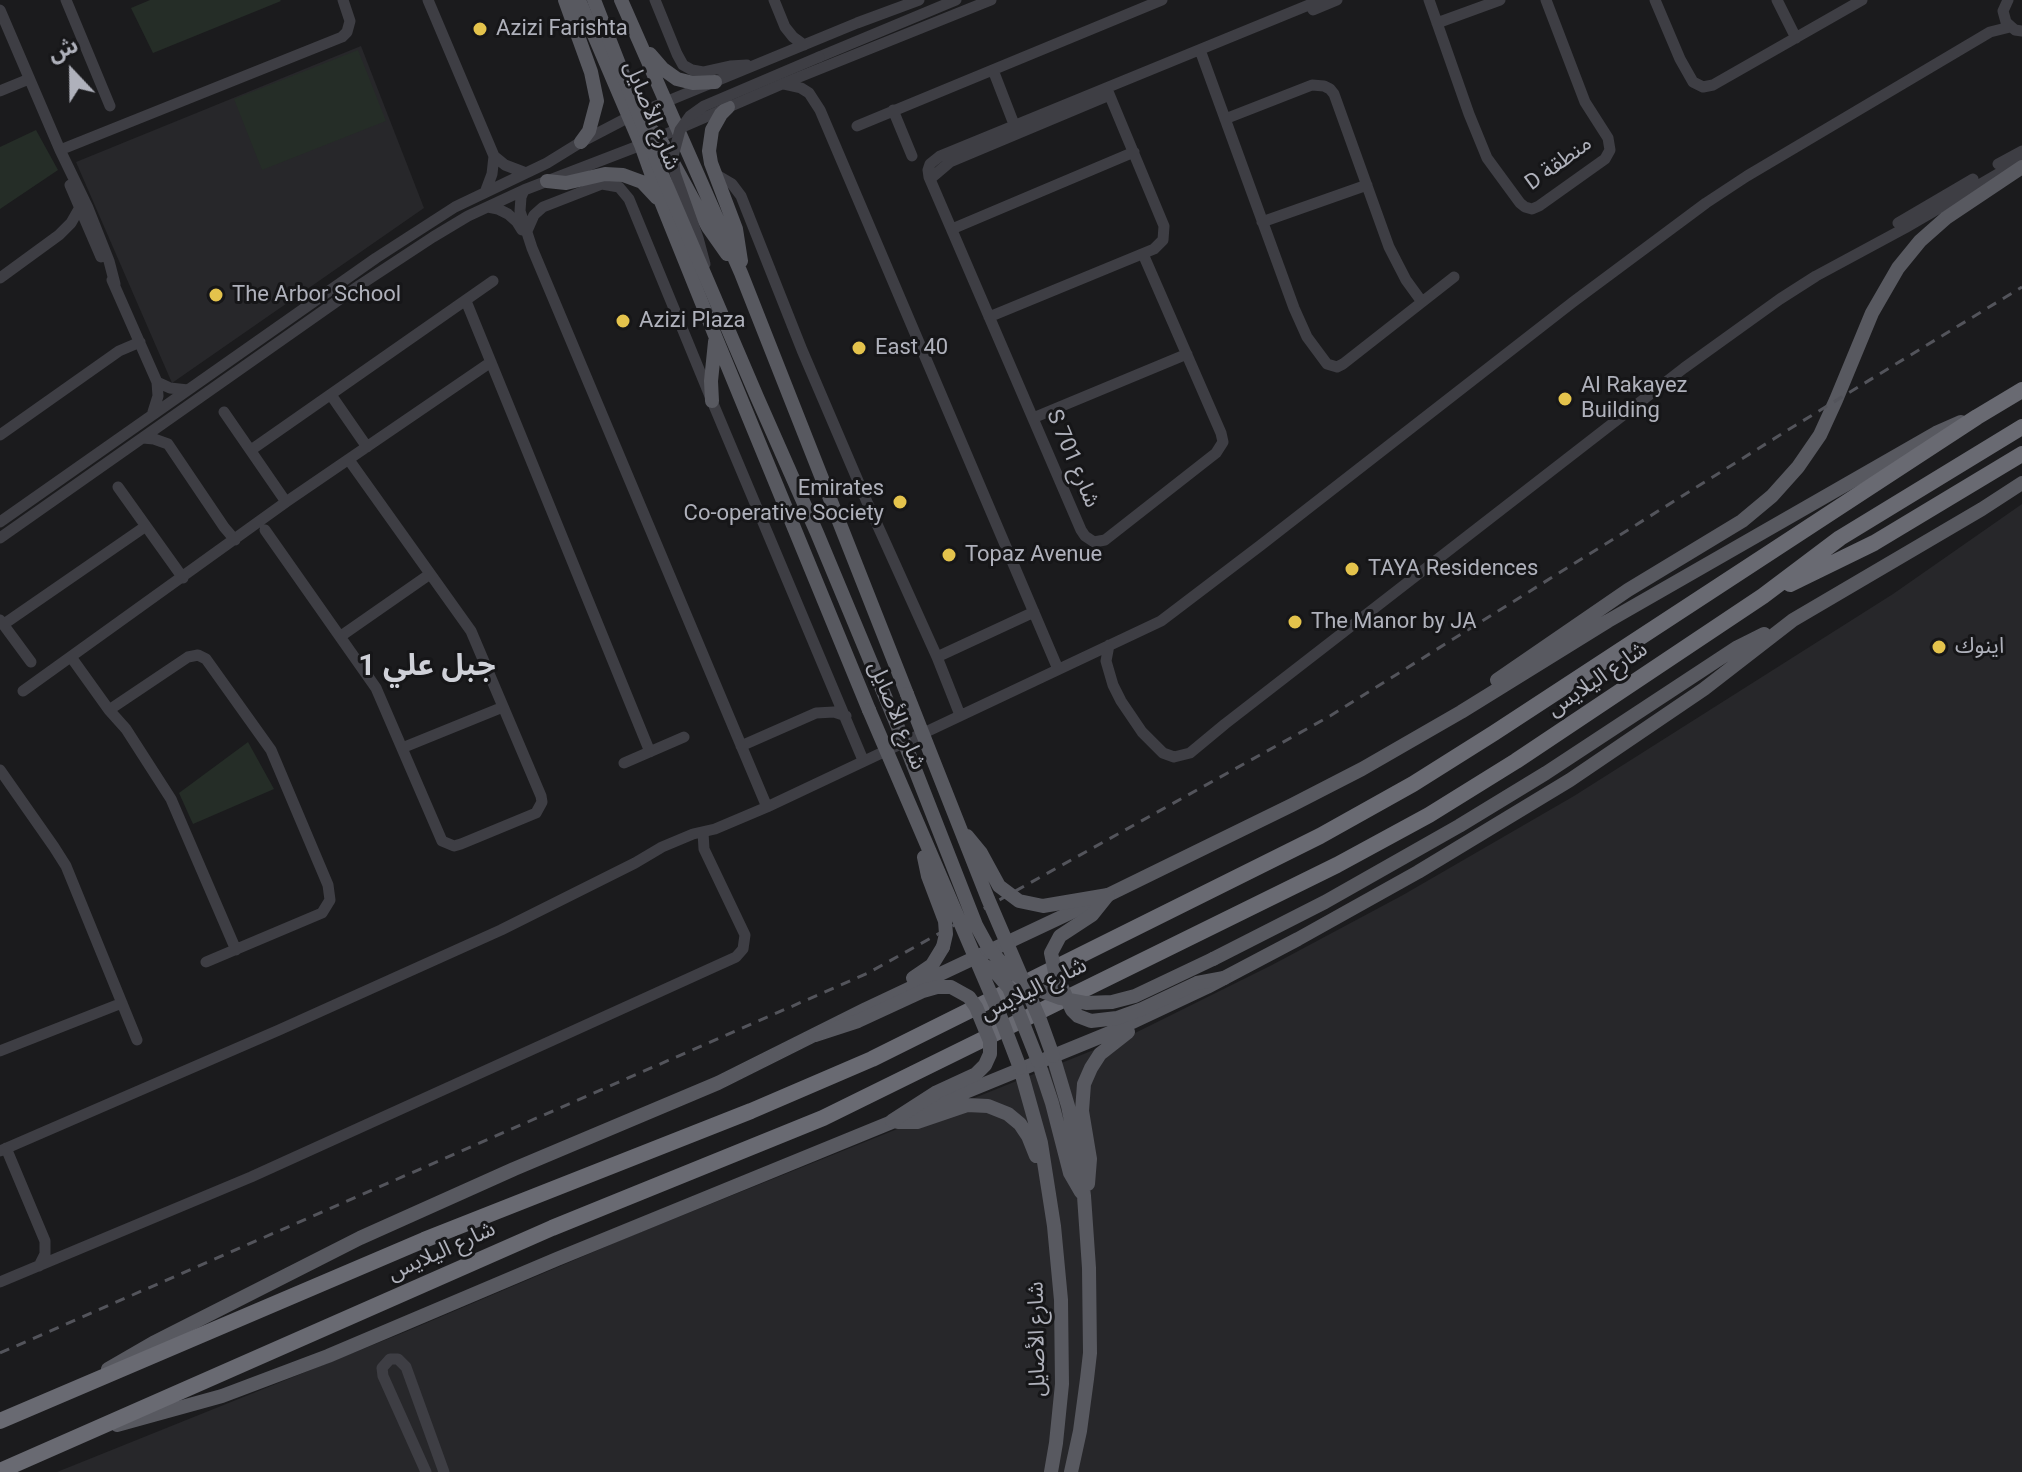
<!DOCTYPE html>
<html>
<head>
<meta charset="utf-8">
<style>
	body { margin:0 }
	#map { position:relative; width:2022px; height:1472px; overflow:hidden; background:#1b1b1d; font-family:Roboto,"Noto Sans Arabic",sans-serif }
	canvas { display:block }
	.north { position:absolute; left:32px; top:32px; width:80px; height:80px; -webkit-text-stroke:6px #161618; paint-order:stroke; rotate:338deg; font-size:22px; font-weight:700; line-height:32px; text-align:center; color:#afb1bb }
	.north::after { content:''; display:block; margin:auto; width:28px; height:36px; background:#afb1bb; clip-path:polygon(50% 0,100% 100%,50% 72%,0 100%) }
</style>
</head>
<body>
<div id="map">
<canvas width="2022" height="1472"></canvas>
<div class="north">ش</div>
</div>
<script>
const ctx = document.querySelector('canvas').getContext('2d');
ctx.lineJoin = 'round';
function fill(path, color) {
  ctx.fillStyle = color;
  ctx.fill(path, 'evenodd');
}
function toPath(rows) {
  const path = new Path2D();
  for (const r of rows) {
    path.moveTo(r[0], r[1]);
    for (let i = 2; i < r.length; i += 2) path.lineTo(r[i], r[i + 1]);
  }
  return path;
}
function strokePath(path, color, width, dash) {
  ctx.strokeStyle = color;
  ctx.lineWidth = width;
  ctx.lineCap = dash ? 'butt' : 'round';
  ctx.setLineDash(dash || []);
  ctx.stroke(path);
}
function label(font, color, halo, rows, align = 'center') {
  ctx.font = font + ' Roboto,"Noto Sans Arabic",sans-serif';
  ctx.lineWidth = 6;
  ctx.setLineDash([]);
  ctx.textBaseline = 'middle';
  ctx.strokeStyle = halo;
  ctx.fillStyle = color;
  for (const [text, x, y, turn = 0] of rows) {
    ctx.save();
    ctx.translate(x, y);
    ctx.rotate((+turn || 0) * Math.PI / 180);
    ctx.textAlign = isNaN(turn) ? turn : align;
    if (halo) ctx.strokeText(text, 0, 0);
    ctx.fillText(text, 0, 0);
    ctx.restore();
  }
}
const built = toPath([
	[361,46,424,208,172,383,76,162],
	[2022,504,2022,1472,57,1472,405,1332,631,1236,1131,1035,1272,965,1403,895,1574,796,1893,594]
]);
const green = toPath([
	[150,0,280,0,281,1,153,53,131,8],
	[358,50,386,121,262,170,234,99],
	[36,130,58,170,0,209,0,147],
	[248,742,274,789,193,824,179,793]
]);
const minor = toPath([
	[66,0,110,106],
	[428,0,494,156,492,174,486,190],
	[655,0,677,54,683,65,692,70,703,72,730,66,747,65],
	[774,0,785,27,793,37,804,45],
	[1429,0,1469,114,1487,158,1520,203,1525,207,1532,209,1539,206,1605,159,1610,150,1608,138,1585,102,1546,0],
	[1655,0,1680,59,1693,82,1703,87,1713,85,1862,0],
	[1777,0,1796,38],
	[2008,0,2003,11,2006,22,2015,30,2022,31],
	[0,10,60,150,88,208,109,261,115,284],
	[1313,10,1337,0],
	[1437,23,1500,0],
	[1200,50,1294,308,1307,337,1327,364,1337,367,1343,364,1454,277],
	[819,57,956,0],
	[993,70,1017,132],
	[783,84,801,88,809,93,820,110,1058,669],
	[0,91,29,79],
	[893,110,912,156],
	[1225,119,1312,85,1324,86,1330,89,1334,94,1389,247,1406,280,1422,302],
	[857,126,1162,0],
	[60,150,342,37,347,32,350,21,343,0],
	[494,156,505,165,526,173],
	[1998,164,2022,151],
	[715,174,732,184,741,196,802,350,867,502,937,657,960,715],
	[930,179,950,162,1105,97],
	[70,185,101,257],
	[524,190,521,197,520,211,532,248,767,807],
	[488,207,498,209,508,214,517,222,522,230],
	[1262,222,1367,185],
	[1898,223,1973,179],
	[952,229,1134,152],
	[527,231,534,215,543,207,602,184,619,187,629,199,712,401,863,760],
	[1143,254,1221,433,1223,442,1216,453,1105,540,1094,542,1085,536,1081,530,929,177,928,170,930,164,940,156,1321,0],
	[0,278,59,235,71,223,79,209],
	[112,280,157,382,158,396,153,412],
	[466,301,650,752],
	[989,317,1154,249,1163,240,1164,226,1107,89],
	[157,382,170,388,188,390],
	[331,395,367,447],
	[224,412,286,502],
	[1033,418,1187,354],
	[0,435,119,351,140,342],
	[143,438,154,439,168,444,224,527,235,540],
	[251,450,493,281],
	[118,487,183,578],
	[0,522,376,258,455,207,547,163,581,142,629,117,857,23,919,0],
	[265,530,376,688,442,841,454,846,461,844,536,813,542,802,541,796,471,631,349,460],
	[0,538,360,285,433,237,468,216,524,190,641,145,782,84,991,0],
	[0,620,31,662],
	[4,624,146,526],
	[341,636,430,574],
	[1109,645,1106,661,1113,685,1121,701,1142,732,1163,753,1174,757,1190,753,1225,724,1684,368,1780,299,1816,276,1905,228,2022,160],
	[71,657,109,710,126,729,171,799,236,950],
	[937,657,1034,612],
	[23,691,286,502,491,362],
	[109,710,188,657,198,655,206,659,271,750,328,885,330,900,322,913,206,962],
	[741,746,816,713,834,712,846,716],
	[402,748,503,707],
	[624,763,684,737],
	[0,770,54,847,66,866,137,1040],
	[0,1051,122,1003],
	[6,1148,45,1241,45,1254,39,1266],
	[0,1151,279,1030,501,930,635,863,662,847,693,834,715,829,767,807,1161,621,1261,545,1573,302,1706,203,1747,176,1990,32,2010,27],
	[0,1282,251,1177,736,957,743,949,745,935,704,849,703,832],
	[426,1472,383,1376,382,1368,390,1359,398,1359,406,1367,444,1472]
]);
const major = toPath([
	[565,0,591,72,597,101,589,131,581,142],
	[579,0,641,145,662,204,716,338,869,710],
	[621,0,741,273,907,694],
	[650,54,663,69,677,79,693,83,715,82],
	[728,107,721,114,712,130,709,151,711,163,736,229,741,261],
	[637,120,647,126,659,137,708,227,727,254],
	[547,181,566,183,605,174,623,175,642,182,657,198],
	[712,401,711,381,715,342],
	[1497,680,1628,590,1742,521,1772,496,1798,467,1820,435,1836,400,1872,313,1898,268,1920,241,1946,218,2022,167],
	[1213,959,1325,902,1459,826,1546,773,1736,648,1764,634],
	[913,978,932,965,943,947],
	[1053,1056,1068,1106,1080,1166,1084,1196,1089,1268,1090,1353,1087,1379,1080,1431,1071,1472],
	[1038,1061,1052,1103,1070,1173,1081,1192],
	[1020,1068,1041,1143,1054,1226,1061,1300,1062,1384,1056,1443,1051,1472],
	[898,1122,917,1122,967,1105,988,1106,1008,1114,1020,1124,1028,1136,1036,1156],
	[1088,1184,1090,1159,1082,1111,1084,1084,1091,1068,1100,1054,1128,1032],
	[108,1369,153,1343,360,1238,514,1169,718,1083,866,1009,1108,895,1292,805,1362,769,1461,712,1608,621,1936,433,1961,422],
	[117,1425,222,1396,328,1356,557,1259,1107,1034,1207,987,1298,939,1418,872,1570,780,1704,689,1793,620,1982,509,2022,483]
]);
const highway = toPath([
	[1790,584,1874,543,2022,454],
	[0,1421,424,1240,751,1111,872,1059,1320,836,1413,784,1494,733,1977,417,2022,390],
	[0,1471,552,1228,823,1118,1337,865,1429,815,1516,761,1763,596,1840,538,2022,427]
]);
const rail = toPath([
	[0,1353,868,973,1330,716,1796,425,2022,287]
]);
const minorBridge = toPath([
	[705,264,698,238,675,173,673,156,680,130,690,116,704,106,819,57]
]);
const majorBridge = toPath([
	[594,0,663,177,757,397,817,533,907,749,976,925,988,947,1004,966,1036,989,1060,998,1086,1003,1112,1002,1135,996,1213,959],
	[907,694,988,899,1040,1020,1053,1056],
	[869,710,999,1013,1020,1068],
	[967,836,981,853,999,886,1019,901,1043,906,1108,895],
	[924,857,928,876,945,921,946,934,943,947],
	[1108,895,1092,915,1060,936,1051,953,1055,972,1072,1010,1078,1016,1091,1021,1117,1018,1142,1009,1197,983,1224,978],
	[974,958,997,974,1009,988,1038,1061],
	[815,1035,858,1021,923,991,937,987,951,987,969,997,976,1007,990,1041,990,1054,985,1065,976,1074,937,1092,892,1121]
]);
const markers = [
	[480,29,8,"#e4c34c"],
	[216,295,8,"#e4c34c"],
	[623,321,8,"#e4c34c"],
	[859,348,8,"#e4c34c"],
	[1565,399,8,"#e4c34c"],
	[900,502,8,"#e4c34c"],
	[949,555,8,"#e4c34c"],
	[1352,569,8,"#e4c34c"],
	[1295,622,8,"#e4c34c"],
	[1939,647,8,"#e4c34c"]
];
const poiNames = [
	["Azizi Farishta",496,29],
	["The Arbor School",232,295],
	["Azizi Plaza",639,321],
	["East 40",875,348],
	["Al Rakayez",1581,386],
	["Building",1581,411],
	["Emirates",884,489,"right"],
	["Co-operative Society",884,514,"right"],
	["Topaz Avenue",965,555],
	["TAYA Residences",1368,569],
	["The Manor by JA",1311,622],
	["اينوك",1955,647]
];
const streetNames = [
	["شارع الأصايل",651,116,68],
	["D منطقة",1559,164,-36],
	["S 701 شارع",1072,459,67],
	["شارع اليلايس",1598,680,-34],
	["شارع الأصايل",896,716,67],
	["شارع اليلايس",1034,990,-26],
	["شارع اليلايس",442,1252,-24],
	["شارع الأصايل",1038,1339,-91]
];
const districtNames = [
	["جبل علي 1",427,667]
];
fill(built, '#27272a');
fill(green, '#252d27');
strokePath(minor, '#3e3e44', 11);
strokePath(major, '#585960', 14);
strokePath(highway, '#696a72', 16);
strokePath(rail, '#53545b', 3, [10, 8]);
strokePath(minorBridge, '#3e3e44', 11);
strokePath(majorBridge, '#585960', 14);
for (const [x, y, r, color] of markers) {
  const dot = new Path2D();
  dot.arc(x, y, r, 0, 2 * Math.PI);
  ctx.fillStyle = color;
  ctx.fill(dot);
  strokePath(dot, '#161618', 3);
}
label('22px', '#afb1bb', '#161618', poiNames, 'left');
label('22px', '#afb1bb', '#161618', streetNames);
label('bold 30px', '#cfd1d8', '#161618', districtNames);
</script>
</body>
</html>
